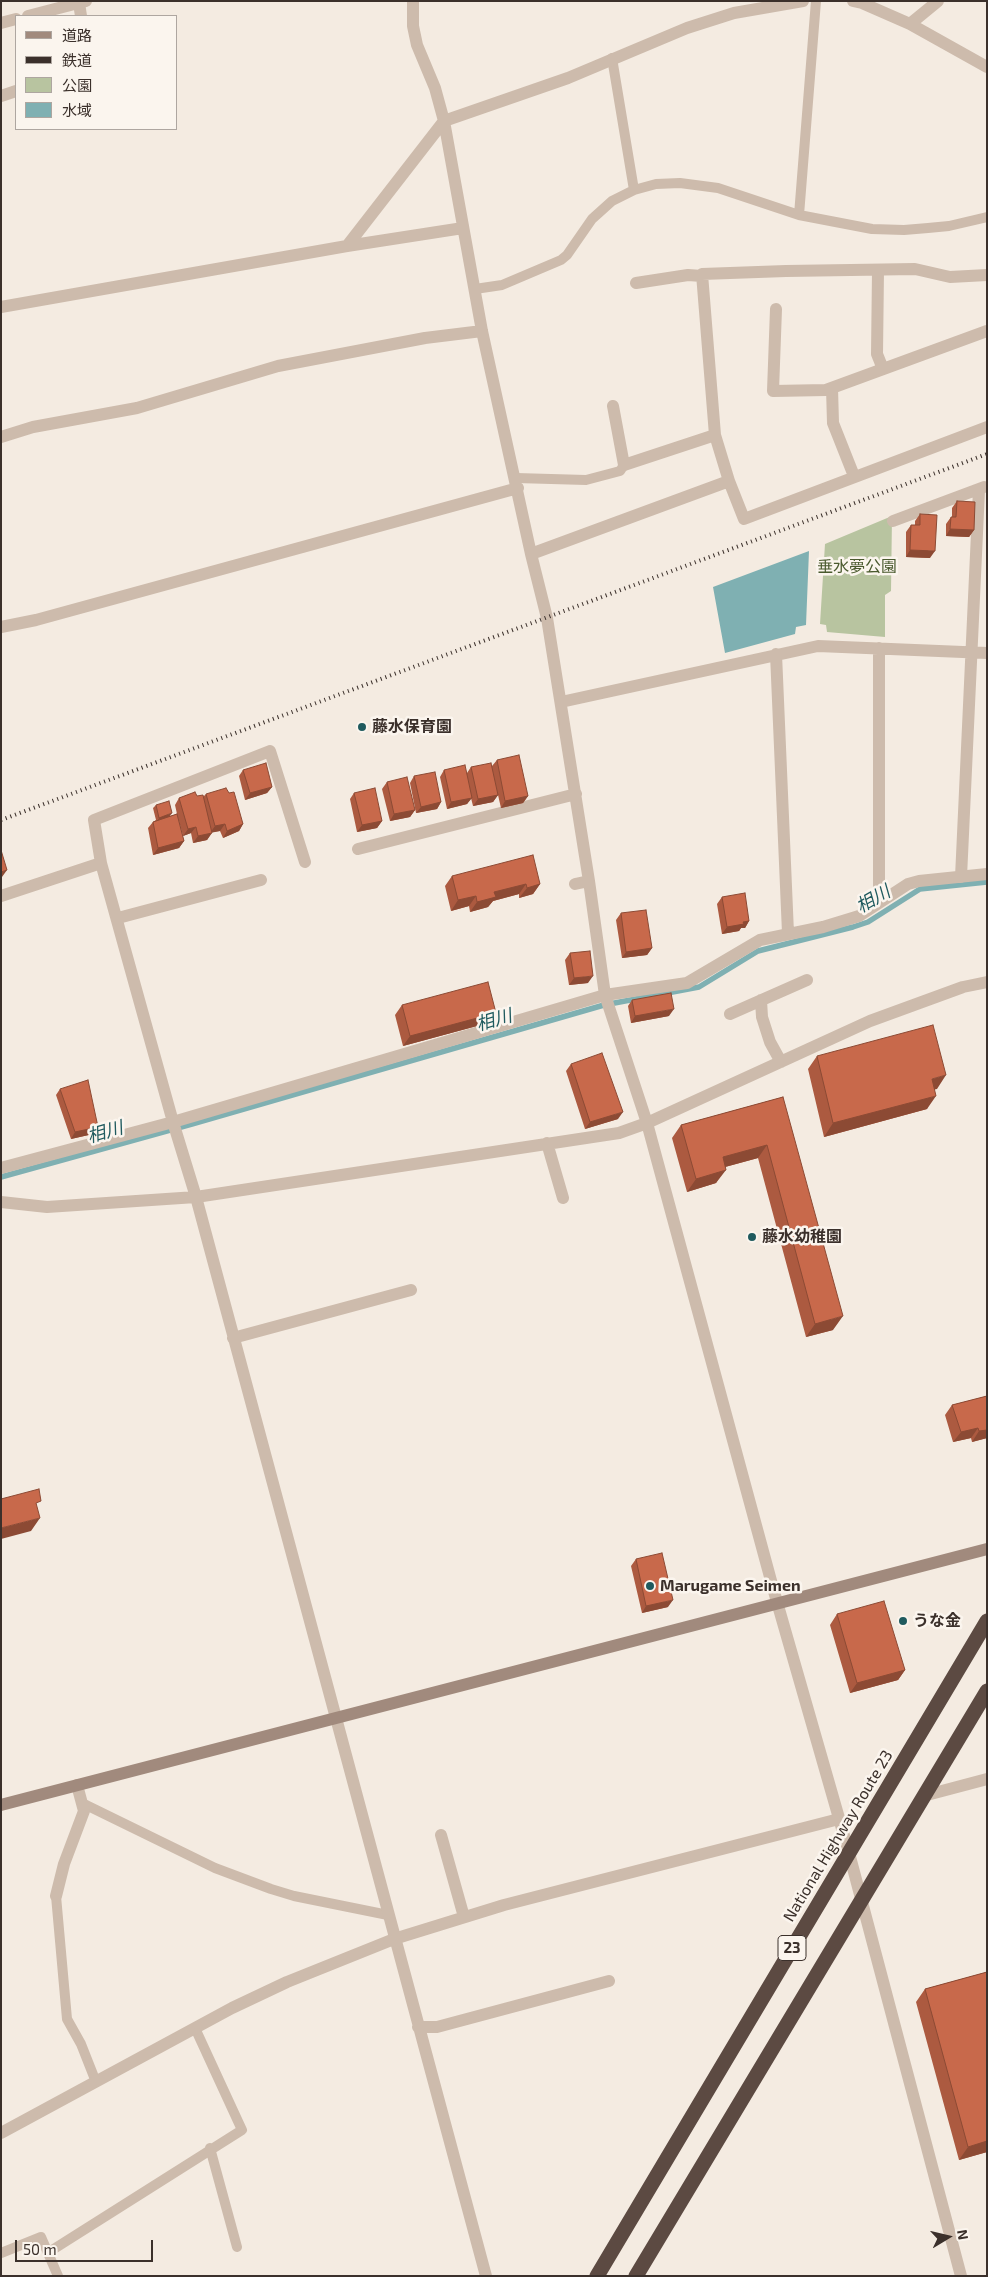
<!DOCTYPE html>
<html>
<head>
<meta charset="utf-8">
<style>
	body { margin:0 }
	#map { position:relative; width:988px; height:2277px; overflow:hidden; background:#f4ebe1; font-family:"Exo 2","Noto Sans JP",sans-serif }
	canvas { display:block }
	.frame { position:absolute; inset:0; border:2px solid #3b302b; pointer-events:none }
	.legend { position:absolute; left:15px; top:15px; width:162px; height:115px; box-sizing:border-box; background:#fbf5ee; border:1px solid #aea6a0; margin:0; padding:6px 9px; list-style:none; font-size:15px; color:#3b302b }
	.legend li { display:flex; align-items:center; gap:10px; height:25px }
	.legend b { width:25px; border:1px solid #aea6a0 }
	.north { position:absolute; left:923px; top:2212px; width:50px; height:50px; -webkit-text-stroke:4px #fbf5ee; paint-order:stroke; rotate:81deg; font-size:14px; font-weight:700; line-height:20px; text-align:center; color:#3b302b }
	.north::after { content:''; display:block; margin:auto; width:18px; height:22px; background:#3b302b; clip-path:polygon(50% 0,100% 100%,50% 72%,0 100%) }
	.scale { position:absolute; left:15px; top:2240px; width:138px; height:22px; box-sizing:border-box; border:2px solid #3b302b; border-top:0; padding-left:6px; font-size:15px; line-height:18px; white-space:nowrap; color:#3b302b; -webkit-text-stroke:4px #fbf5ee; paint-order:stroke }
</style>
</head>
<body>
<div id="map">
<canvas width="988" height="2277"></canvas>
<div class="frame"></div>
<ul class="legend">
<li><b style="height:6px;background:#a18a7d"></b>道路</li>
<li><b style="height:6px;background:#3b302b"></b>鉄道</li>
<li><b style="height:14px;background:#b8c4a0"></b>公園</li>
<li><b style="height:14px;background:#7fb0b2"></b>水域</li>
</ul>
<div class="north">N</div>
<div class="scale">50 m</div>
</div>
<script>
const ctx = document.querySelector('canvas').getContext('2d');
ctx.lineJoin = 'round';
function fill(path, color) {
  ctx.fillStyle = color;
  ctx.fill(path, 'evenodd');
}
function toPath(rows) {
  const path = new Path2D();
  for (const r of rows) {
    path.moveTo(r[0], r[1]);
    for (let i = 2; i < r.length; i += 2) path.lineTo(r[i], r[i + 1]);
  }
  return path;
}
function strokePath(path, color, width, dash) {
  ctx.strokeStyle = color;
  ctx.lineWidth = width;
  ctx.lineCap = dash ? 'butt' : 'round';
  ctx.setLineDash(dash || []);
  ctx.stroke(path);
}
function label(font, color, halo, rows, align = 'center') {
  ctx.font = font + ' "Exo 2","Noto Sans JP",sans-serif';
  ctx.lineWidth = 5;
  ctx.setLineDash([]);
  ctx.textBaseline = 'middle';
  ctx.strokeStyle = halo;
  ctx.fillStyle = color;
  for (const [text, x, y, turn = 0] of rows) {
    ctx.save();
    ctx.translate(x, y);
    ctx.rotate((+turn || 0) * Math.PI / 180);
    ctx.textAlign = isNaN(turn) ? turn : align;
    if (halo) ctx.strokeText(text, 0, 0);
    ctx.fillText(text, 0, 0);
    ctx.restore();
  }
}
const green = toPath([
	[892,516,891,591,885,595,885,637,827,632,826,625,820,624,825,544]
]);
const water = toPath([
	[809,551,806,625,796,627,795,634,725,653,713,587]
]);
const stream = toPath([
	[1,1177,192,1124,604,1005,699,987,758,951,853,927,868,922,920,889,987,882]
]);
const lane = toPath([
	[612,58,634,190],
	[799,215,816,1],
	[475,289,502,285,561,260,567,255,592,219,612,201,634,190,656,184,680,183,718,188,799,215,872,229,904,230,928,228,949,226,987,217],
	[516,478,586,480,620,471,624,465],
	[84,1804,215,1868,271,1889,294,1896,388,1915],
	[56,1896,67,2019,81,2044,96,2082],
	[210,2148,237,2247],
	[49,2252,242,2130,195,2028],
	[1,2253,41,2237,58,2276]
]);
const street = toPath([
	[413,1,413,26,417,45,435,88,444,121,482,331,531,554,547,618,589,881,605,995,647,1123,773,1588,849,1853,961,2276],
	[853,1,862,3,910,24,987,67],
	[79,3,81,16],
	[28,16,86,1],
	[1,23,16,19],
	[910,24,938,1],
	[1,96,16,91],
	[347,246,444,121,568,78,687,28,734,13,803,1],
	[878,271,877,354,883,369],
	[636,283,688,275,702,276],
	[1,307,347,246,463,228],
	[776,309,773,391,826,390,987,331],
	[832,388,833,423,854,476],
	[613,406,624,465,715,435],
	[1,437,33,427,137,408,278,366,425,338,482,331],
	[729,481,744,519,987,427],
	[893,521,984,487],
	[531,554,729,481,715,435,702,274,786,271,915,269,950,277,987,275],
	[1,627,36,620,518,488],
	[879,648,879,903],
	[776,654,788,933],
	[561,702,818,646,987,653],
	[358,849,576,794],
	[305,862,270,751,94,820,101,863,173,1122,196,1197,486,2276],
	[961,877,979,490],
	[575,884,589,881],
	[1,896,101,863],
	[118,918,261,880],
	[761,1000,762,1017,770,1042,781,1062],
	[730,1014,807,980],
	[547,1143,563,1198],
	[1,1168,173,1122,605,995,687,983,760,940,823,927,859,916,908,884,919,881,987,874],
	[1,1202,47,1207,196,1197,619,1133,647,1123,870,1021,963,987,987,982],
	[233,1338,411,1290],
	[923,1796,987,1779],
	[441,1835,464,1917],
	[56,1896,64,1864,84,1811,77,1785],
	[418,2027,437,2027,609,1981],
	[1,2133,232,2008,287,1982,394,1939,504,1905,839,1819]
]);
const secondary = toPath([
	[1,1805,987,1549]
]);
const highway = toPath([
	[597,2276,987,1621],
	[636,2276,987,1691]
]);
const rail = toPath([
	[1,820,987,454]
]);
const wall = toPath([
	[957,501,974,530,969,537,946,536,946,524,951,517,952,517,952,508],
	[920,514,930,558,906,557,906,532,911,525,915,525,915,521],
	[497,760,528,796,523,803,501,808,498,795,493,802,473,806,471,798,467,804,447,809,440,777,444,770,467,773,471,767,492,766],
	[243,770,272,787,267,793,245,800,239,776],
	[414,776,441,802,437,809,416,813,410,783],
	[387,782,415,810,410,817,390,821,382,789],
	[354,793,382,821,377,828,357,832,350,799],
	[206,794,243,824,239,831,223,838,220,831,212,832,207,840,193,843,191,833,183,836,178,817,184,841,179,848,153,855,148,828,153,822,156,820,153,808,156,805,170,816,177,814,175,805,179,798,197,796,203,797],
	[452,876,540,884,533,894,519,898,519,894,493,901,488,907,470,912,469,906,451,911,445,886],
	[722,897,749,921,745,928,741,928,739,931,722,934,717,904],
	[621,913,652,948,647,955,622,958,616,920],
	[570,953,588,983,569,985,565,960],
	[632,1000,669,1016,631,1023,628,1006],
	[402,1005,496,1013,488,1023,403,1046,395,1015],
	[817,1056,937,1089,934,1089,927,1109,824,1137,808,1069],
	[571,1064,618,1119,585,1129,566,1071],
	[60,1089,93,1134,71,1139,56,1095],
	[783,1097,833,1330,806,1337,758,1158,725,1167,716,1183,687,1192,672,1138,681,1125],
	[987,1396,987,1438,972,1442,971,1438,953,1442,945,1415,952,1405],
	[636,1559,668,1607,642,1613,631,1566],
	[837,1614,905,1670,898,1680,850,1693,830,1625],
	[987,1972,987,2152,959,2160,916,2002,925,1989]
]);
const shadedWall = toPath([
	[950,529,974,530,969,537,946,536],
	[910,550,935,551,930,558,906,557],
	[272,787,267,793,245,800,250,793],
	[498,795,493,802,473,806,478,799],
	[528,796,523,803,501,808,505,801],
	[472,798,467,804,447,809,451,802],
	[441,802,437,809,416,813,421,807],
	[415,810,410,817,390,821,394,814],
	[172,813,169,817,157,822,159,818],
	[382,821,377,828,357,832,362,825],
	[225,824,220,831,210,833,215,826],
	[243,824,239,831,223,838,227,831],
	[196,827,191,833,183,836,188,829],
	[212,833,207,840,193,843,198,836],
	[184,841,179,848,153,855,158,848],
	[7,870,2,877,1,877,1,872],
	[526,884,519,894,493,901,488,907,470,912,477,902,494,892],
	[540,884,533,894,519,898,527,888],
	[476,896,469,906,451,911,458,900],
	[749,921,745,928,741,928,739,931,722,934,727,927,743,922],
	[652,948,647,955,622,958,626,952],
	[593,976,588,983,569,985,574,978],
	[674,1009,669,1016,631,1023,635,1016],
	[496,1013,488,1023,403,1046,410,1036],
	[946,1075,937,1089,923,1092,932,1079],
	[936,1096,927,1109,824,1137,833,1123],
	[623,1112,618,1119,585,1129,590,1122],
	[98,1127,93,1134,71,1139,75,1132],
	[767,1145,758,1158,714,1170,723,1157],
	[726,1170,716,1183,687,1192,696,1179],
	[843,1316,833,1330,806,1337,815,1324],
	[978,1428,971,1438,953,1442,961,1432],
	[987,1430,987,1438,972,1442,979,1431],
	[40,1518,31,1531,1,1539,1,1528],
	[673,1600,668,1607,642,1613,646,1606],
	[905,1670,898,1680,850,1693,857,1683],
	[987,2141,987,2152,959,2160,968,2147]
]);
const building = toPath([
	[957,501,975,502,974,530,950,529,951,517,956,517,957,501],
	[920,514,937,515,935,551,910,550,911,525,920,525,920,514],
	[519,755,528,796,505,801,497,760,519,755],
	[266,763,272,787,250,793,243,770,266,763],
	[491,763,498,795,478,799,471,767,491,763],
	[465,765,472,798,451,802,444,770,465,765],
	[435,772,441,802,421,807,414,776,435,772],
	[407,777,415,810,394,814,387,782,407,777],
	[226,788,229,793,234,792,243,824,227,831,225,824,215,826,206,794,226,788],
	[375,788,382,821,362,825,354,793,375,788],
	[195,792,197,796,203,795,212,833,198,836,196,827,188,829,179,798,195,792],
	[169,801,172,813,159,818,156,805,169,801],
	[177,814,184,841,158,848,153,822,177,814],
	[1,850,7,870,1,872,1,850],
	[533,855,540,884,527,888,526,884,494,892,496,897,477,902,476,896,458,900,452,876,533,855],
	[745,893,749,921,743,922,744,924,727,927,722,897,745,893],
	[646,910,652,948,626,952,621,913,646,910],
	[590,951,593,976,574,978,570,953,590,951],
	[488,982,496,1013,410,1036,402,1005,488,982],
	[671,993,674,1009,635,1016,632,1000,671,993],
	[933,1025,946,1075,932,1079,936,1096,833,1123,817,1056,933,1025],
	[602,1053,623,1112,590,1122,571,1064,602,1053],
	[88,1080,98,1127,75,1132,60,1089,88,1080],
	[783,1097,843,1316,815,1324,767,1145,723,1157,726,1170,696,1179,681,1125,783,1097],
	[987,1396,987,1430,979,1431,978,1428,961,1432,952,1405,987,1396],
	[39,1489,41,1501,36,1503,40,1518,1,1528,1,1499,39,1489],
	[662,1553,673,1600,646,1606,636,1559,662,1553],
	[884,1601,905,1670,857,1683,837,1614,884,1601],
	[987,1972,987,2141,968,2147,925,1989,987,1972]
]);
const markers = [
	[362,727,5,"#1f5a5e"],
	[752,1237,5,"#1f5a5e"],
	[650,1586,5,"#1f5a5e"],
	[903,1621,5,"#1f5a5e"]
];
const shields = [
	[792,1948,28]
];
const shieldNames = [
	["23",792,1948]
];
const parkNames = [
	["垂水夢公園",857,567]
];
const poiNames = [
	["藤水保育園",372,727],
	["藤水幼稚園",762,1237],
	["Marugame Seimen",660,1586],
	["うな金",913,1621]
];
const streetNames = [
	["National Highway Route 23",838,1836,-59]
];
const waterNames = [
	["相川",873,899,-30],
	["相川",494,1020,-16],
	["相川",105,1132,-16]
];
fill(green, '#b8c4a0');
fill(water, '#7fb0b2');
strokePath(stream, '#7fb0b2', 5.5);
strokePath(lane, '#cdbbac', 10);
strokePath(street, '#cdbbac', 12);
strokePath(secondary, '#a18a7d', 12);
strokePath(highway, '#5c4a42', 15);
strokePath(rail, '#3b302b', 4, [1, 4]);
fill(wall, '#ac5a40');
fill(shadedWall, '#8c4a34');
fill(building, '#c8694b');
strokePath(building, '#8c4a34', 1);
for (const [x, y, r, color] of markers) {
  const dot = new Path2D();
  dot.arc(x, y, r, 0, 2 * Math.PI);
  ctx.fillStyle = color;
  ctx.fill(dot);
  strokePath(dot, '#fbf5ee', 2);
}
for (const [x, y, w] of shields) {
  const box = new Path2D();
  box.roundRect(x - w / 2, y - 12.5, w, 25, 4);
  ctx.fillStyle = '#fbf5ee';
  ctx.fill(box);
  strokePath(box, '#3b302b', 1);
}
label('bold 15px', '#3b302b', null, shieldNames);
label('16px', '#4a5a2e', '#fbf5ee', parkNames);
label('bold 16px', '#3b302b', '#fbf5ee', poiNames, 'left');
label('16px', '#3b302b', '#fbf5ee', streetNames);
label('italic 18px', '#1f5a5e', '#fbf5ee', waterNames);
</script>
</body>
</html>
